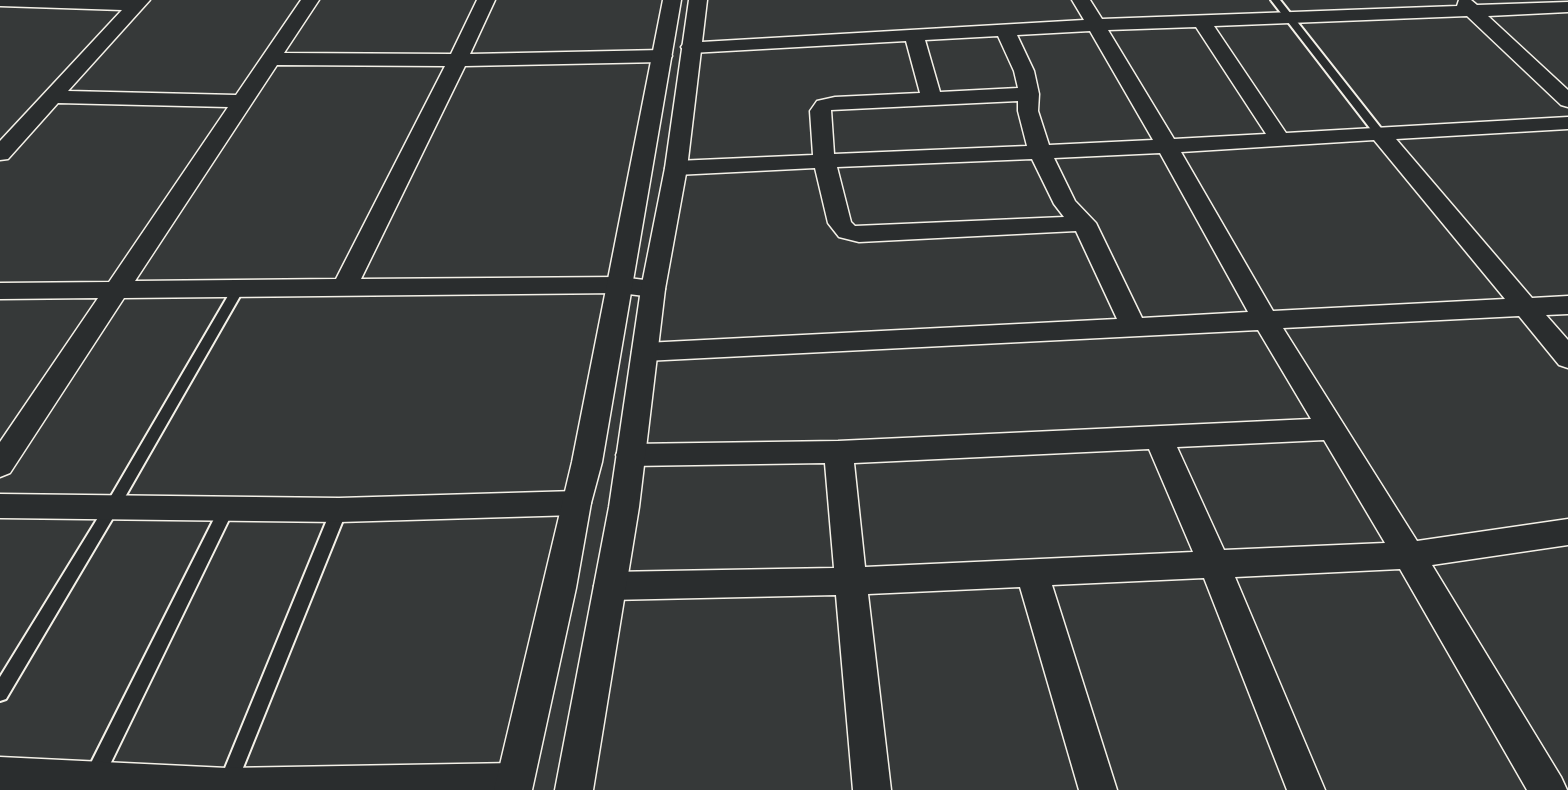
<!DOCTYPE html>
<html>
<head>
<meta charset="utf-8">
<style>
	body { margin:0 }
	canvas { display:block; background:#363939 }
</style>
</head>
<body>
<canvas width="1568" height="790"></canvas>
<script>
const ctx = document.querySelector('canvas').getContext('2d');
ctx.lineJoin = 'round';
function toPath(rows) {
  const path = new Path2D();
  for (const r of rows) {
    path.moveTo(r[0], r[1]);
    for (let i = 2; i < r.length; i += 2) path.lineTo(r[i], r[i + 1]);
  }
  return path;
}
function strokePath(path, color, width, dash) {
  ctx.strokeStyle = color;
  ctx.lineWidth = width;
  ctx.lineCap = dash ? 'butt' : 'round';
  ctx.setLineDash(dash || []);
  ctx.stroke(path);
}
function fill(path, color) {
  ctx.fillStyle = color;
  ctx.fill(path, 'evenodd');
}
const lane = toPath([
	[1271,0,1280,0,1384,132,1384,136,1376,136,1271,0],
	[238,285,244,289,117,511,6,699,0,701,0,677,107,503,232,289,238,285],
	[226,503,231,505,234,509,100,785,93,788,86,785,84,779,86,773,221,505,226,503],
	[339,504,344,506,347,510,234,790,216,790,331,510,334,506,339,504]
]);
const street = toPath([
	[0,0,150,0,68,91,236,95,301,0,319,0,284,53,451,54,477,0,495,0,470,54,662,50,669,52,672,56,669,60,662,62,465,66,361,279,620,277,653,281,662,283,665,289,662,295,653,297,620,293,124,298,10,473,0,477,0,442,98,298,0,299,0,283,109,282,228,107,58,103,8,159,0,160,0,141,122,10,0,6,0,0],
	[277,65,445,66,336,279,135,281,277,65],
	[1072,0,1090,0,1102,19,1457,6,1459,0,1471,0,1477,5,1568,2,1568,12,1488,16,1568,90,1568,107,1561,105,1467,16,1214,26,1286,133,1568,117,1568,129,1396,139,1532,298,1568,296,1568,314,1546,315,1568,340,1568,368,1559,365,1519,316,1283,328,1417,541,1568,519,1568,545,1432,565,1561,777,1567,790,1527,790,1400,569,1235,577,1325,790,1287,790,1204,578,1052,585,1117,790,1079,790,1020,587,868,594,891,790,853,790,836,595,610,600,599,596,594,586,599,576,610,572,834,568,825,463,630,466,620,463,616,455,620,447,630,444,838,441,1311,419,1258,330,645,361,636,359,632,352,636,345,645,343,1117,319,1076,231,859,242,839,237,828,223,815,168,676,175,668,173,665,168,668,163,676,161,813,155,810,111,817,101,835,97,920,93,906,41,691,53,684,51,681,47,684,43,1084,20,1072,0],
	[1196,27,1266,134,1174,139,1108,30,1196,27],
	[1090,31,1153,140,1049,145,1038,111,1039,94,1034,71,1017,35,1090,31],
	[998,36,1014,71,1018,88,940,92,925,40,998,36],
	[1018,101,1018,111,1027,146,834,154,831,110,1018,101],
	[1374,140,1505,299,1273,311,1181,152,1374,140],
	[1160,153,1248,312,1142,318,1096,223,1075,201,1054,158,1160,153],
	[1032,159,1054,204,1064,217,855,226,851,222,837,167,1032,159],
	[1324,440,1385,543,1224,550,1177,447,1324,440],
	[1149,449,1193,552,865,567,854,463,1149,449],
	[576,491,587,494,591,503,587,512,576,515,339,522,0,518,0,494,339,498,576,491],
	[0,757,227,768,515,763,528,768,533,781,530,790,0,790,0,757]
]);
const secondary = toPath([
	[663,0,681,0,602,462,591,503,576,588,532,790,494,790,572,462,663,0],
	[689,0,707,0,687,168,665,289,639,507,593,790,555,790,609,507,641,289,665,168,689,0]
]);
strokePath(lane, '#f4f1e8', 4);
strokePath(street, '#f4f1e8', 3);
strokePath(secondary, '#f4f1e8', 3);
fill(lane, '#2a2d2e');
fill(street, '#2a2d2e');
fill(secondary, '#2a2d2e');
</script>
</body>
</html>
